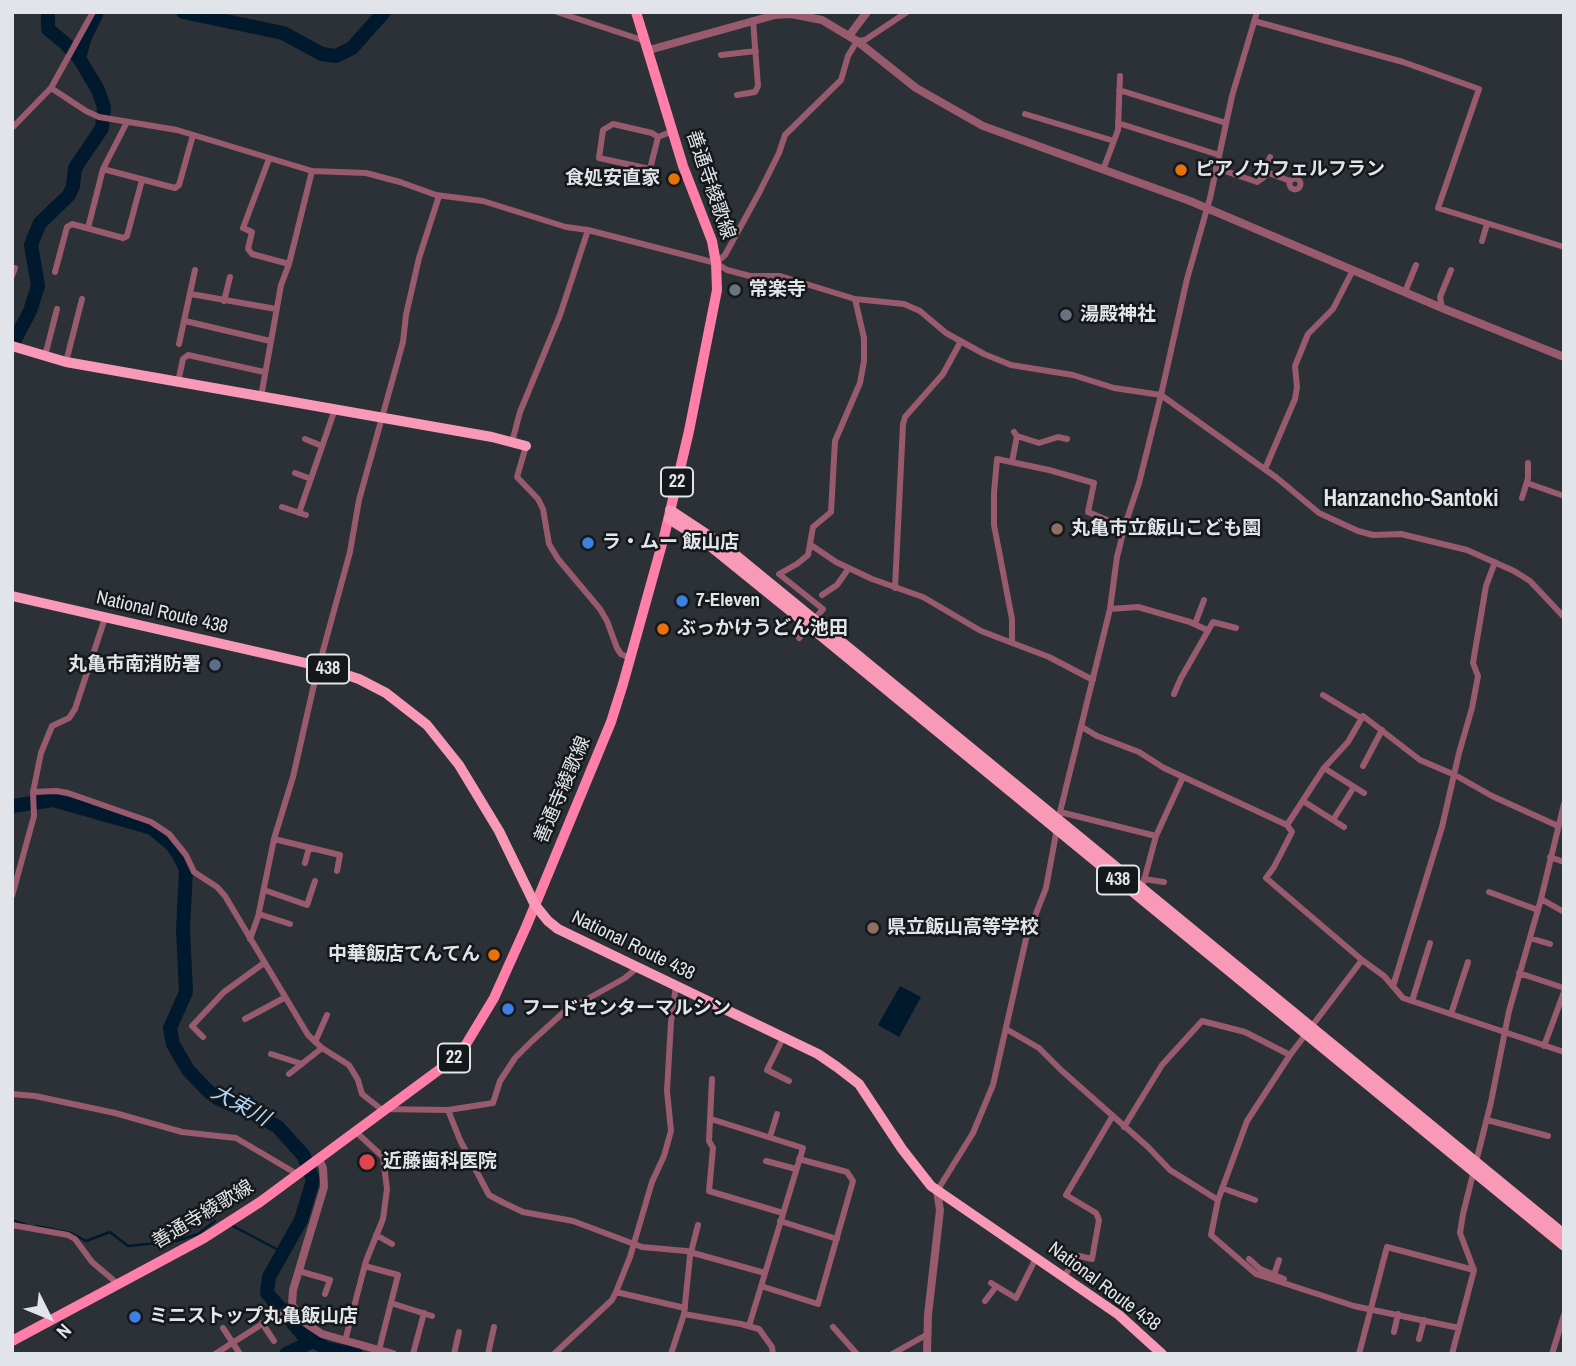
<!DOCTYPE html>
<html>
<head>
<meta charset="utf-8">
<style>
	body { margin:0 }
	#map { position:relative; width:1576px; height:1366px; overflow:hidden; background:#2b3136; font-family:"Archivo Narrow",sans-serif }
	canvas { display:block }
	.frame { position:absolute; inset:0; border:14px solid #e1e5e9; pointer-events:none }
	.north { position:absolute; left:14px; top:1282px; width:70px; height:70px; -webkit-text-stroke:5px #15181b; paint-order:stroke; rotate:133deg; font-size:19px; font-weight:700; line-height:28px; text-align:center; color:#e1e5e9 }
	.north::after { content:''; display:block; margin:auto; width:24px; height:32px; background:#e1e5e9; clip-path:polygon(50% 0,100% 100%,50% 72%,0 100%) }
</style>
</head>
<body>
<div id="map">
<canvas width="1576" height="1366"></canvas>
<div class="frame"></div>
<div class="north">N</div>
</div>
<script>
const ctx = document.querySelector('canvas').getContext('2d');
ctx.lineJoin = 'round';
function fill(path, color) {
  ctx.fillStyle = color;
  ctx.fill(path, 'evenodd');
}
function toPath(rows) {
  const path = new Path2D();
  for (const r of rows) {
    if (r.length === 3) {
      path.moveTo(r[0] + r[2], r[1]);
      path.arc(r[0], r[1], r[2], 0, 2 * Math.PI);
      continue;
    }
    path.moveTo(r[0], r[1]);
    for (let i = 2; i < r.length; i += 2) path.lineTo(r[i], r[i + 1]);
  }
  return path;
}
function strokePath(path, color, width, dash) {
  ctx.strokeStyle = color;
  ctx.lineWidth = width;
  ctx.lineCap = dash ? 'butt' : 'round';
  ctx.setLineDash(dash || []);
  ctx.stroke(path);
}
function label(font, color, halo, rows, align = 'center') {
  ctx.font = font + ' "Archivo Narrow","Noto Sans JP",sans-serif';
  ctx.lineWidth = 5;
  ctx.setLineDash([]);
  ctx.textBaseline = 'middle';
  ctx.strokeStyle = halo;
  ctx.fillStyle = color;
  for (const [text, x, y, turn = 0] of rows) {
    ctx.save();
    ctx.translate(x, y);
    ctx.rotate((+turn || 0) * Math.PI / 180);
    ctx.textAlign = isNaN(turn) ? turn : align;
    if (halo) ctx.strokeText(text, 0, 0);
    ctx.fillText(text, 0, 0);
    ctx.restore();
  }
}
const water = toPath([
	[900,986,921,997,899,1037,878,1025]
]);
const stream = toPath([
	[12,1220,26,1225],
	[36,1226,71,1233,86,1241,110,1232,128,1246,176,1241,198,1234,215,1221],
	[233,1226,282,1252]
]);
const river = toPath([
	[183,12,283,33,322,54,336,56,352,48,384,12],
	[79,58,85,37,97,12],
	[12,345,30,311,38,286,31,245,34,237,40,223,69,195,73,186,75,168,102,128,104,107,98,90,79,58,67,45,48,29,48,12],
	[12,806,53,800,152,828,172,845,179,855,186,869,183,930,186,992,170,1028,173,1044,188,1070,208,1091,219,1099,257,1115,278,1127,304,1156,313,1180,301,1220,269,1277,267,1293,303,1335,327,1349,356,1354],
	[286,1354,313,1341]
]);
const minor = toPath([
	[557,12,645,41],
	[1254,21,1403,62,1479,89,1438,208,1564,247],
	[721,55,756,51],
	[51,88,86,111,99,117,177,130,312,171,366,173,400,182,436,195,483,201,566,227,588,230,716,263,727,270,750,276,780,276,855,299,904,304,920,311,946,333,984,354,1011,365,1073,375,1114,388,1161,395,1187,279,1210,198,1232,96,1257,12],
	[1119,90,1226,123],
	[737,95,755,92,758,86,753,20],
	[1025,114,1114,141],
	[1118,123,1219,155],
	[12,128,51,88,93,12],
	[658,137,650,169,599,158,603,130,613,124,652,133,658,137,673,131],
	[269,159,243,228,252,232,248,249,252,254,289,264],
	[1216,168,1257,182,1264,177,1270,157],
	[103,169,175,188,179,185,193,135],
	[1103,170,1118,130,1120,76],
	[1266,172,1290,181],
	[1295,184,5.5],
	[88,228,103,169,127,122],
	[1482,241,1487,224],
	[716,263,725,255,759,193,779,153,785,135,841,80,848,56,857,41,865,40,907,12],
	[55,272,67,227,72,224,123,238,127,236,142,180],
	[12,276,15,268],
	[1405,292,1416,265],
	[191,294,276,309],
	[224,301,230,277],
	[1442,308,1440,297,1451,270],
	[185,321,270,341],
	[179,344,195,270],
	[45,356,57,309],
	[66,362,82,299],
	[178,382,183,359,188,355,264,372],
	[261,397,281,285,289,264,312,171],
	[1014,432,1017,436,1039,443,1058,437,1067,439],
	[305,439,322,446],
	[512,442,520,412,560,315,588,230],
	[526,446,517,477,538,499,543,509,549,544,558,559,600,609,607,621,617,648,621,654,630,658],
	[1012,462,1017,436],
	[1265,469,1295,399,1297,387,1295,366,1308,334,1333,309,1353,270],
	[295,473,311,479],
	[1527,483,1564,496],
	[1522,498,1528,478,1528,463],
	[282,507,306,515],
	[299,513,335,409],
	[811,545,836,562,872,579,923,597,981,631,1049,657,1093,680],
	[895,588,903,424,905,417,943,374,961,341],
	[822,595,837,585,849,568],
	[1110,609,1138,607,1190,622,1207,630],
	[1195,624,1204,600],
	[799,638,823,609,779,574,797,564,808,555,813,527,831,512,835,441,860,383,864,361,864,338,855,299],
	[1012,642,1012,619,994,525,994,493,997,459,1049,470,1094,483,1088,512,1124,527],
	[1174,694,1181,678,1213,622,1236,628],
	[1323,695,1361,718],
	[1082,727,1097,736,1139,752,1164,768,1287,825,1292,832,1274,867,1266,878,1362,960,1384,976,1403,998,1564,1052],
	[1363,766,1382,730],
	[1324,768,1364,793],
	[33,792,56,791,68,793,151,822,169,834,186,855,194,872,217,887,225,896,308,1035,322,1048,349,1065,358,1080,362,1094,381,1109,448,1110,493,1103,500,1081,515,1058,532,1041,564,1012,625,978,638,967],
	[1303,801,1344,827],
	[1060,812,1156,836,1183,777],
	[1333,820,1354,787],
	[1287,825,1324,768,1348,742,1363,716,1420,760,1455,775,1492,796,1558,826],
	[274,839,340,855,337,871],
	[1550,857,1564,862],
	[305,863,309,848],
	[1144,879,1164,882],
	[1142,888,1156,836],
	[264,890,307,905,315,881],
	[1489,892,1538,910],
	[12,896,34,816,33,792,41,753,52,726,69,718,75,709,105,618],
	[1541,899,1564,912],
	[259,914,290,924],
	[1530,938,1550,944],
	[250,939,258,917,274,839,293,777,315,680,350,552,359,500,403,342,406,315,419,258,439,196],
	[1362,960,1290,1055,1247,1121,1218,1200,1211,1235,1256,1274,1354,1306,1459,1328],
	[1519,973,1564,988],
	[1393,986,1442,827,1459,753,1472,708,1478,676,1473,663,1475,651,1486,586,1495,562],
	[1412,1001,1430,943],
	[1451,1014,1468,962],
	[245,1019,284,998],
	[1006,1029,1039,1048,1061,1070,1148,1147,1170,1170,1218,1200],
	[203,1037,192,1026,224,992,264,963],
	[783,1038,767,1070,789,1081],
	[315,1042,327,1015],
	[1544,1046,1564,992],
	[271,1054,302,1064],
	[289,1074,322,1048],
	[712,1079,709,1141,713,1148,709,1191,783,1213],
	[12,1094,35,1096,115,1113,182,1132,236,1138,297,1174],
	[448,1110,460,1140,489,1195,504,1203,523,1212,573,1221,642,1247,686,1251,765,1273],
	[711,1119,803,1148,749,1326],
	[1487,1120,1548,1136],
	[1124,1127,1162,1065,1202,1021,1245,1032,1290,1055],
	[770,1137,777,1114],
	[766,1161,796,1169],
	[1222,1188,1255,1200],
	[937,1191,973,1133,993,1085,1026,939,1046,888,1060,812,1110,609,1117,557,1125,525,1139,483,1161,395,1277,478,1319,513,1358,531,1373,535,1401,534,1467,550,1514,571,1530,581,1564,617],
	[780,1221,837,1239],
	[12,1225,68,1235,75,1239,92,1262,118,1284],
	[376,1235,392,1244],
	[1249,1259,1260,1269,1284,1279],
	[365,1266,398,1275,379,1350],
	[299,1271,330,1280,325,1294],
	[1274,1275,1279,1260],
	[1064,1276,1079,1256,1092,1259,1099,1220,1096,1213,1066,1195,1112,1117],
	[991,1283,1016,1298,1036,1258],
	[761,1286,818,1304,853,1181,847,1172,799,1159],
	[616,1292,685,1308],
	[985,1301,995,1288],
	[391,1303,432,1316],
	[684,1314,741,1324,759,1329,772,1347,773,1354],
	[262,1323,274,1341],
	[833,1327,857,1354],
	[223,1328,240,1354],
	[1394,1332,1398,1314],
	[1419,1339,1424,1320],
	[345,1341,366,1261,383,1219,387,1189,383,1157,356,1132],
	[215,1354,292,1305],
	[413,1354,424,1313],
	[454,1354,459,1332],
	[488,1354,494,1327],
	[554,1354,612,1300,616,1292,630,1257,652,1182,664,1156,671,1131,667,1091,671,1022,676,986],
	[671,1354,684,1314,690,1256,698,1225],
	[892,1354,928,1334],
	[1359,1354,1387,1247,1474,1270],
	[1452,1354,1474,1270,1460,1233,1463,1214,1491,1102,1509,1011,1541,899,1564,804],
	[1552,1354,1564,1315]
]);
const tertiary = toPath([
	[849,36,867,12],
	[649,50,775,15,791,14,822,20,857,41,916,88,983,126,1190,201,1442,308,1564,357],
	[319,1159,323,1168,324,1187,293,1290,292,1305,304,1322,322,1334,393,1354],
	[927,1354,928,1315,940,1210,937,1191]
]);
const primary = toPath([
	[12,1341,204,1238,260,1202,451,1061,465,1046,494,998,526,927,611,722,623,684,664,537,689,431,717,290,716,263,712,241,683,166,636,12]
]);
const trunk = toPath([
	[12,346,66,362,492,437,526,446],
	[670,510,726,547,1564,1234],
	[669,519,704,541,809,626,1564,1246],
	[12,596,319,666,359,679,386,693,427,725,459,765,499,831,535,905,548,921,558,929,818,1054,837,1067,859,1084,902,1149,931,1186,1119,1315,1162,1354]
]);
const markers = [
	[1181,170,7,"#e8710a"],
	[674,179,7,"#e8710a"],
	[735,290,7,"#6b7280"],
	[1066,315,7,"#6b7280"],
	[1057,529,7,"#8d6e63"],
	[588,543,7,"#3f7fe0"],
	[682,601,7,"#3f7fe0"],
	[663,629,7,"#e8710a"],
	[215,665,7,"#5c6f8a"],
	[873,928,7,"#8d6e63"],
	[494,955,7,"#e8710a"],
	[508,1009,7,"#3f7fe0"],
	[367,1162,9,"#e0444e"],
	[135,1317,7,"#3f7fe0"]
];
const shields = [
	[677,482,32],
	[328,669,42],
	[1118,880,42],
	[454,1058,32]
];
const shieldNames = [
	["22",677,482],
	["438",328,669],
	["438",1118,880],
	["22",454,1058]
];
const poiNames = [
	["ピアノカフェルフラン",1195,170],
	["食処安直家",660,179,"right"],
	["常楽寺",749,290],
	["湯殿神社",1080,315],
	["丸亀市立飯山こども園",1071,529],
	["ラ・ムー 飯山店",602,543],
	["7-Eleven",696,601],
	["ぶっかけうどん池田",677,629],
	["丸亀市南消防署",201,665,"right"],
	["県立飯山高等学校",887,928],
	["中華飯店てんてん",480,955,"right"],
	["フードセンターマルシン",522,1009],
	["近藤歯科医院",383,1162],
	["ミニストップ丸亀飯山店",149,1317]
];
const streetNames = [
	["善通寺綾歌線",710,185,71],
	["National Route 438",162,613,13],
	["善通寺綾歌線",563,790,-67],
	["National Route 438",633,946,26],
	["善通寺綾歌線",203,1215,-31],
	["National Route 438",1104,1287,37]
];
const waterNames = [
	["大束川",240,1106,29]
];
const quarterNames = [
	["Hanzancho-Santoki",1411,500]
];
fill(water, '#00192c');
strokePath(stream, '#00192c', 2.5);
strokePath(river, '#00192c', 14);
strokePath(minor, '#985a6d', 6);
strokePath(tertiary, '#985a6d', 8);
strokePath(primary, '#ff7fa9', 10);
strokePath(trunk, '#f899b7', 10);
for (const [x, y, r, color] of markers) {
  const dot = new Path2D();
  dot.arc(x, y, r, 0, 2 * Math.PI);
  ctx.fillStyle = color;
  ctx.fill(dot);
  strokePath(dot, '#15181b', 2.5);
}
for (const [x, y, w] of shields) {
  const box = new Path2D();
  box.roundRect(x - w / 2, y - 14.5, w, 29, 5);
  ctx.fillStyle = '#15181b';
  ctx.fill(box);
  strokePath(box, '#e1e5e9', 2);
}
label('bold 18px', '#e1e5e9', null, shieldNames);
label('bold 19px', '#e1e5e9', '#15181b', poiNames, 'left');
label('19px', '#e1e5e9', '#15181b', streetNames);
label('italic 21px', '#b0d9fa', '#15181b', waterNames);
label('bold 23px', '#e1e5e9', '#15181b', quarterNames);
</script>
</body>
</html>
